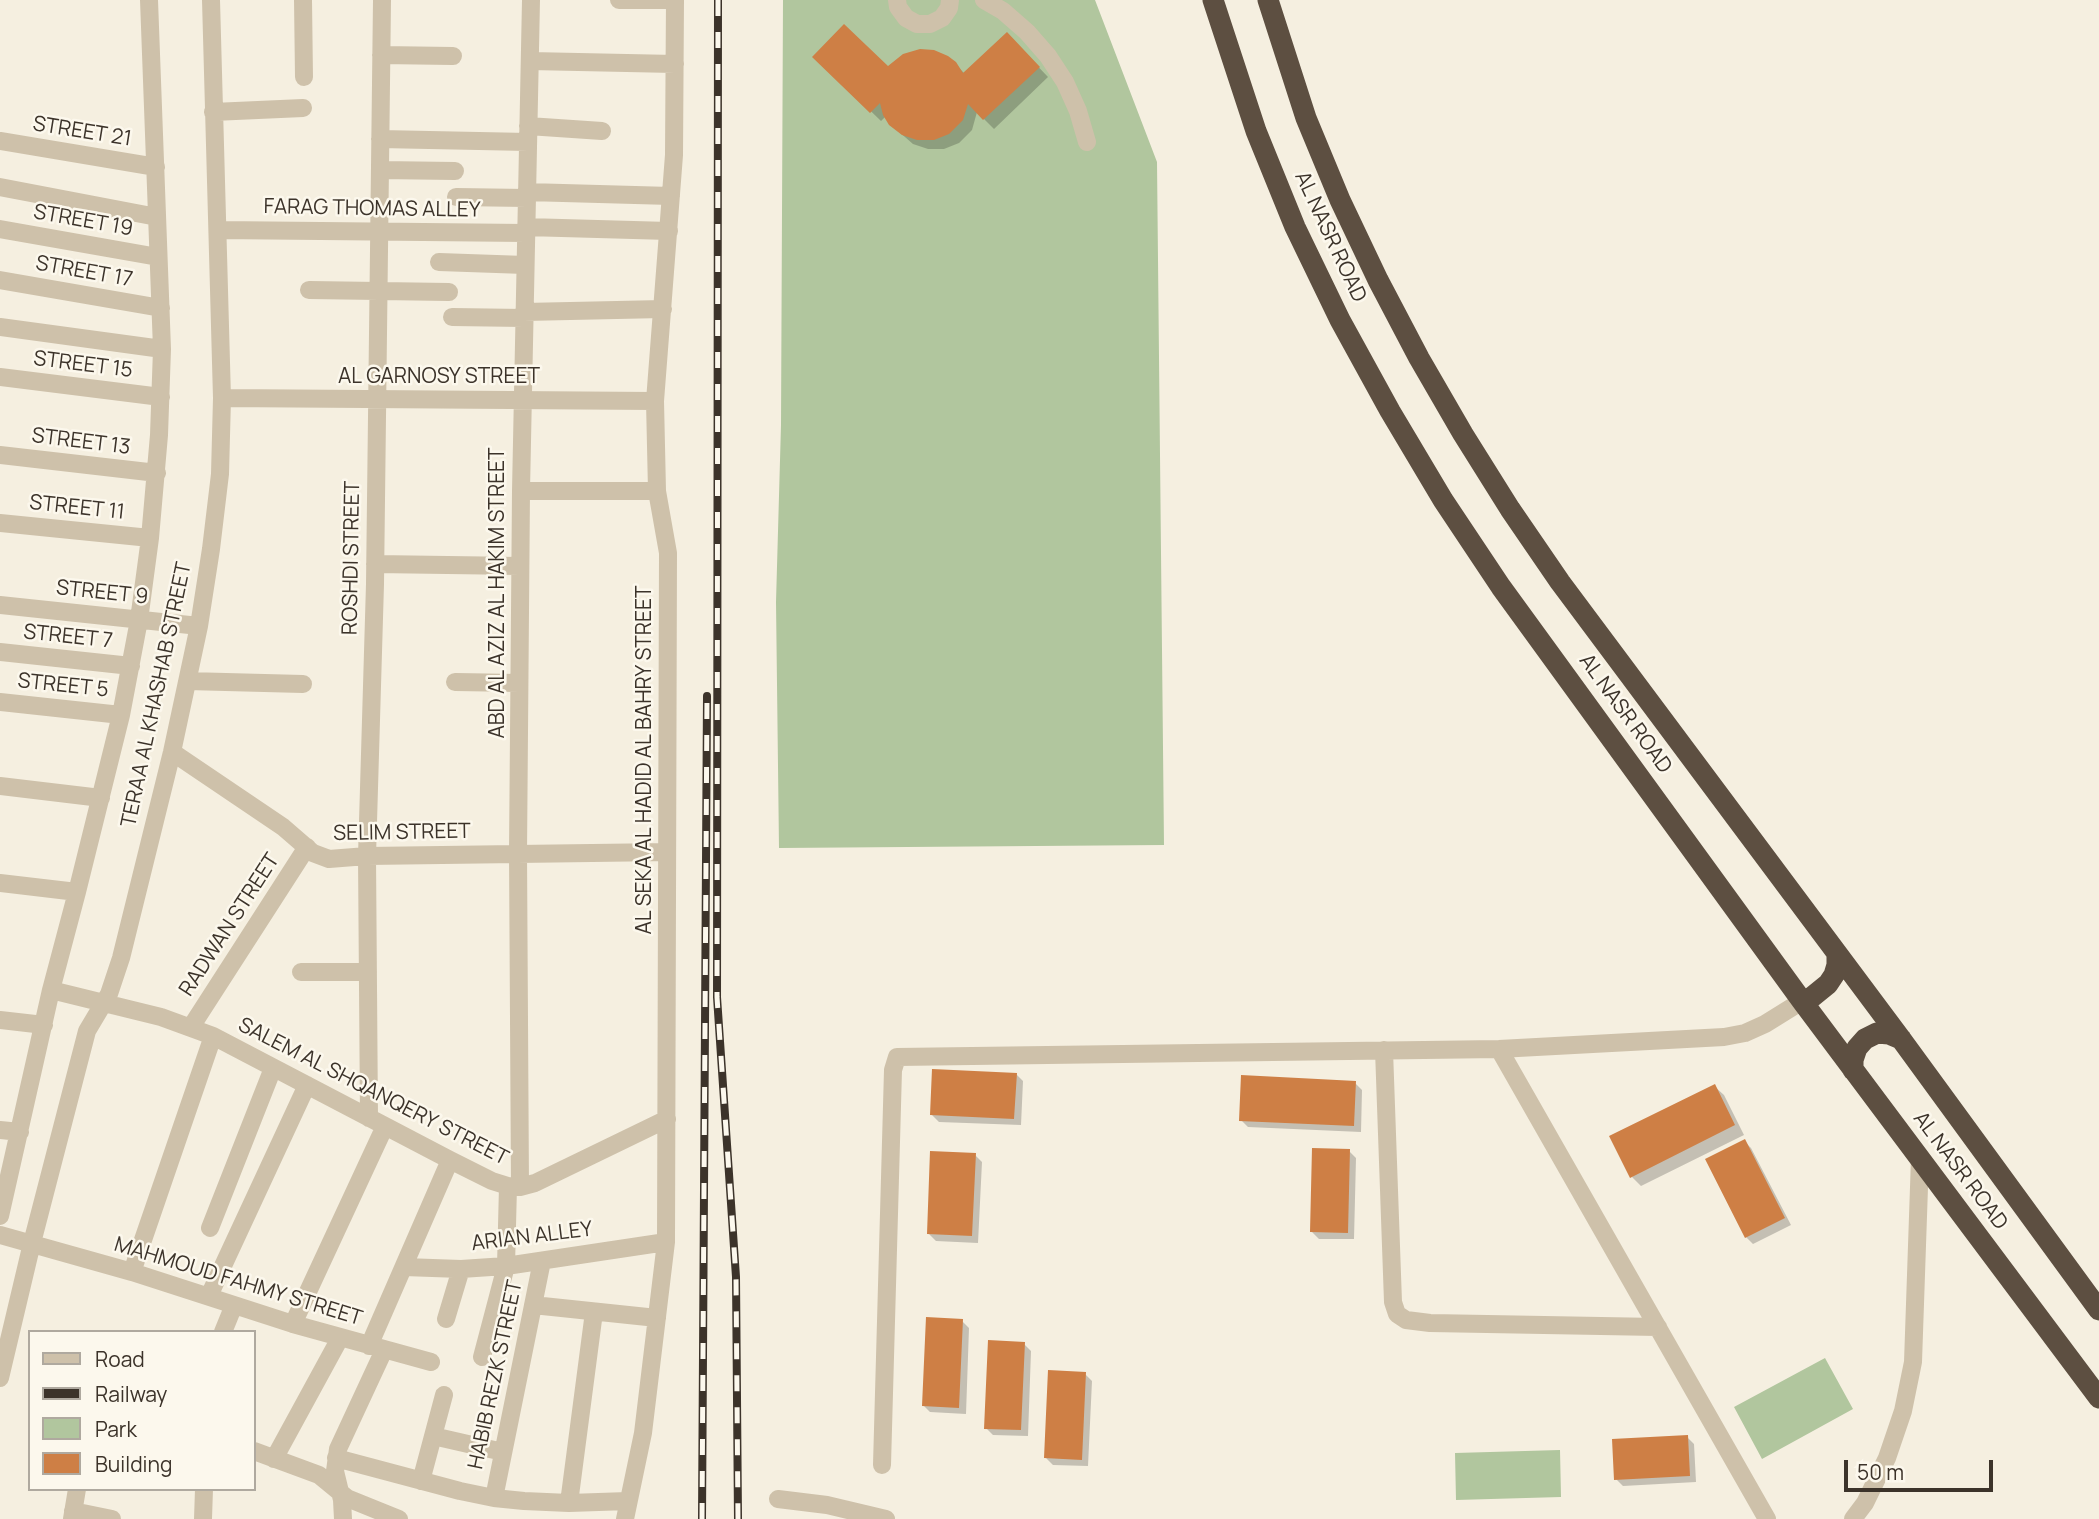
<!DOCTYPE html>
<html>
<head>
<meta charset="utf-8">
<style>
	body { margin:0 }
	#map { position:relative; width:2099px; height:1519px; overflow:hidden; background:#f5efe0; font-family:Manrope,sans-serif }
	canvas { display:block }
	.legend { position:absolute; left:28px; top:1330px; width:228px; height:161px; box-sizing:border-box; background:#fcf8ed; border:2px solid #afa99f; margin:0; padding:9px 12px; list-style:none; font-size:21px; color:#3c332a }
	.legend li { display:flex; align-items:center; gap:14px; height:35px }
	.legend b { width:35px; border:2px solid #afa99f }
	.scale { position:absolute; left:1844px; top:1460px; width:149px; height:32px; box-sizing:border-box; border:4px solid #3c332a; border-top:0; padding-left:9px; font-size:21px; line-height:24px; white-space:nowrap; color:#3c332a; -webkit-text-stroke:5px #fcf8ed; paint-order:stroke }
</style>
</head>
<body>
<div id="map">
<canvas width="2099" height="1519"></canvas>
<ul class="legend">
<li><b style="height:9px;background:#cec1aa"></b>Road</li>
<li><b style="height:9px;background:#3c332a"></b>Railway</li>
<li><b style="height:19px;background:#b1c69e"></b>Park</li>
<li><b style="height:19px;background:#ce7f45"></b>Building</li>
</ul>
<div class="scale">50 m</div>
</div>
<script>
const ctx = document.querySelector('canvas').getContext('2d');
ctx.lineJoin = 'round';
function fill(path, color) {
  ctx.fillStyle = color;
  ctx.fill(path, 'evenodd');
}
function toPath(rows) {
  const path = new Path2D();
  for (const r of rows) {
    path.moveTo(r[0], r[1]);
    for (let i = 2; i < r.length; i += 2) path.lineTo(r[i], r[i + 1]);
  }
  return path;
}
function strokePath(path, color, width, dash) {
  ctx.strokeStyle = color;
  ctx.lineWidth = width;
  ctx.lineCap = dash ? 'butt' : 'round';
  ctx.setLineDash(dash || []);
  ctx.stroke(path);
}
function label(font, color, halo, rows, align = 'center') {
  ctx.font = font + ' Manrope,sans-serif';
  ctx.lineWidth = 5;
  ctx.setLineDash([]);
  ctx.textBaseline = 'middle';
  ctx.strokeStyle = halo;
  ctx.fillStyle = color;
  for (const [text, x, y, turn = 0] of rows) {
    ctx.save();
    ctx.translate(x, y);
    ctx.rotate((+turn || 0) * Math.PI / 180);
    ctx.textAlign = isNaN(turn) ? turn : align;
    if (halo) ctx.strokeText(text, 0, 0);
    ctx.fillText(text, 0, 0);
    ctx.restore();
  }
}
const green = toPath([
	[783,0,1095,0,1157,162,1164,845,779,848,776,602,781,425],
	[1825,1358,1853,1409,1762,1459,1734,1407],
	[1560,1450,1561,1497,1456,1500,1455,1453]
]);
const shadow = toPath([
	[1007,34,1048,77,994,129,977,112,972,130,959,143,944,149,928,149,913,144,890,124,886,116,881,121,815,57,888,68,955,64,965,74],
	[1016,1074,1023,1081,1021,1125,939,1122,932,1115],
	[1355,1083,1362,1090,1361,1132,1248,1127,1241,1120],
	[1714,1086,1724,1095,1744,1135,1641,1186,1632,1177],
	[1744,1141,1751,1148,1791,1225,1753,1244,1746,1237],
	[1349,1151,1356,1158,1354,1239,1319,1239,1312,1232],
	[975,1155,982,1162,978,1243,936,1241,929,1234],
	[962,1321,969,1328,966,1414,930,1412,923,1405],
	[1024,1344,1031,1351,1028,1436,993,1435,986,1428],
	[1085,1374,1092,1381,1088,1466,1053,1465,1046,1458],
	[1687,1437,1694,1444,1696,1482,1623,1486,1616,1479]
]);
const building = toPath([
	[844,24,888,66,903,54,920,49,934,50,948,56,956,62,963,73,1007,32,1040,67,983,120,968,104,963,120,949,134,934,140,917,140,902,135,889,125,883,115,880,103,870,113,812,57],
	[932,1069,1017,1073,1014,1119,930,1115],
	[1241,1075,1356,1081,1354,1126,1239,1121],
	[1715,1084,1735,1125,1630,1178,1609,1136],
	[1745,1139,1785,1218,1745,1238,1705,1159],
	[1312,1148,1350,1149,1348,1233,1310,1232],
	[930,1151,976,1153,972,1236,927,1234],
	[926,1317,963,1319,959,1408,922,1406],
	[988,1340,1025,1342,1021,1430,984,1429],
	[1048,1370,1086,1372,1082,1460,1044,1458],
	[1688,1435,1690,1476,1614,1480,1612,1439]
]);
const minor = toPath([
	[303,0,304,77],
	[619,0,675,0],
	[897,0,898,7,906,18,917,24,930,24,942,18,949,8,950,0],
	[984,0,1003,11,1027,32,1048,56,1065,82,1078,111,1087,142],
	[381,55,453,56],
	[530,61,675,64],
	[213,112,303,108],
	[528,126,602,131],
	[380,139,528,142],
	[0,141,156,167],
	[380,170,455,171],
	[0,187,157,217],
	[527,192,671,196],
	[456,197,527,198],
	[526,227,669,231],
	[0,229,158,257],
	[218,230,526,233],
	[439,262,525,265],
	[0,280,161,308],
	[309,290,449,292],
	[524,312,663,309],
	[452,317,524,318],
	[0,327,162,349],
	[0,377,161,397],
	[222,398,655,401],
	[0,455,157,473],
	[521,491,657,491],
	[0,523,150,538],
	[375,564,520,566],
	[0,605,199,626],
	[0,652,131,666],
	[187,681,303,684],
	[455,682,519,683],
	[0,702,121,715],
	[172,752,283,827,313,853,329,859,367,856,667,852],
	[0,786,101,798],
	[0,883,77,892],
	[301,972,368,972],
	[51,990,161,1017,213,1036,450,1160,492,1181,508,1186,520,1187,535,1183,667,1119],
	[0,1020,44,1025],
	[191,1027,307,847],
	[1499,1049,1767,1519],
	[1384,1050,1393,1302,1397,1314,1406,1320,1430,1323,1658,1327],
	[369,1118,367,856,375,584,382,0],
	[0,1130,20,1132],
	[520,1187,518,853,521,491,531,0],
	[0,1216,51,990,77,892,121,715,139,620,150,538,159,435,162,349,149,0],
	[210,1228,273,1068],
	[0,1235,132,1272,293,1324,431,1362],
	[404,1267,461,1269,506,1266,666,1242],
	[132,1272,213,1036],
	[209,1296,307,1085],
	[533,1305,657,1318],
	[446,1319,461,1269],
	[293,1324,385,1126],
	[223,1332,234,1305],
	[369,1346,450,1160],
	[482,1357,506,1266,508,1186],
	[0,1378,32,1243,87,1031,109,994,121,958,172,752,199,626,211,549,220,474,222,398,211,0],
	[433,1436,503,1452],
	[254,1451,319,1475,347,1498,399,1519],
	[336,1458,460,1491,494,1498,524,1501,569,1503,628,1501],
	[274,1459,340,1338],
	[882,1465,893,1070,897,1057,1499,1049,1724,1037,1745,1033,1765,1024,1802,1001],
	[421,1481,444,1395],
	[494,1498,542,1261],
	[778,1499,827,1505,886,1519],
	[569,1503,594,1312],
	[73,1511,112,1519],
	[72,1519,77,1489],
	[203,1519,204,1489],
	[343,1519,342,1500,335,1471,338,1449,384,1350],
	[625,1519,643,1433,666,1242,668,553,657,491,655,401,674,155,675,0],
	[1853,1519,1865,1503,1887,1458,1903,1411,1913,1362,1920,1158]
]);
const highway = toPath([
	[1213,0,1256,131,1295,227,1340,320,1390,411,1443,500,1501,587,1802,1001,2099,1398],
	[1268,0,1306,118,1340,200,1378,280,1419,358,1463,434,1510,509,1560,582,1901,1039,2099,1310],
	[1802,1001,1812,997,1828,984,1834,975,1837,965,1837,954],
	[1853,1070,1853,1060,1857,1048,1865,1039,1877,1033,1889,1034,1901,1039]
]);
const rail = toPath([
	[718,0,717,997,736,1277,738,1519],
	[702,1519,707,696]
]);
const streetNames = [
	["STREET 21",82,132,9],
	["FARAG THOMAS ALLEY",372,209,1],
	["STREET 19",83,221,10],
	["AL NASR ROAD",1330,237,65],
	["STREET 17",84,272,10],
	["STREET 15",83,365,7],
	["AL GARNOSY STREET",439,377],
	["STREET 13",81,442,7],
	["STREET 11",77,508,6],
	["ROSHDI STREET",352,558,-89],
	["STREET 9",102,593,6],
	["ABD AL AZIZ AL HAKIM STREET",498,593,-90],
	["STREET 7",68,637,6],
	["STREET 5",63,686,6],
	["TERAA AL KHASHAB STREET",157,695,-78],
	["AL NASR ROAD",1625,714,54],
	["AL SEKA AL HADID AL BAHRY STREET",645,760,-90],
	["SELIM STREET",402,833,-1],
	["RADWAN STREET",230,925,-57],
	["SALEM AL SHQANQERY STREET",373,1092,27],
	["AL NASR ROAD",1960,1171,53],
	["ARIAN ALLEY",532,1237,-7],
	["MAHMOUD FAHMY STREET",238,1282,17],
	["HABIB REZK STREET",496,1375,-78]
];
fill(green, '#b1c69e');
fill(shadow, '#0003');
fill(building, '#ce7f45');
strokePath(minor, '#cec1aa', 18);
strokePath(highway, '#5d4f41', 21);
strokePath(rail, '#3c332a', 8);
strokePath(rail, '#fcf8ed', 5, [16]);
label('21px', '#3c332a', '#fcf8ed', streetNames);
</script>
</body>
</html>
